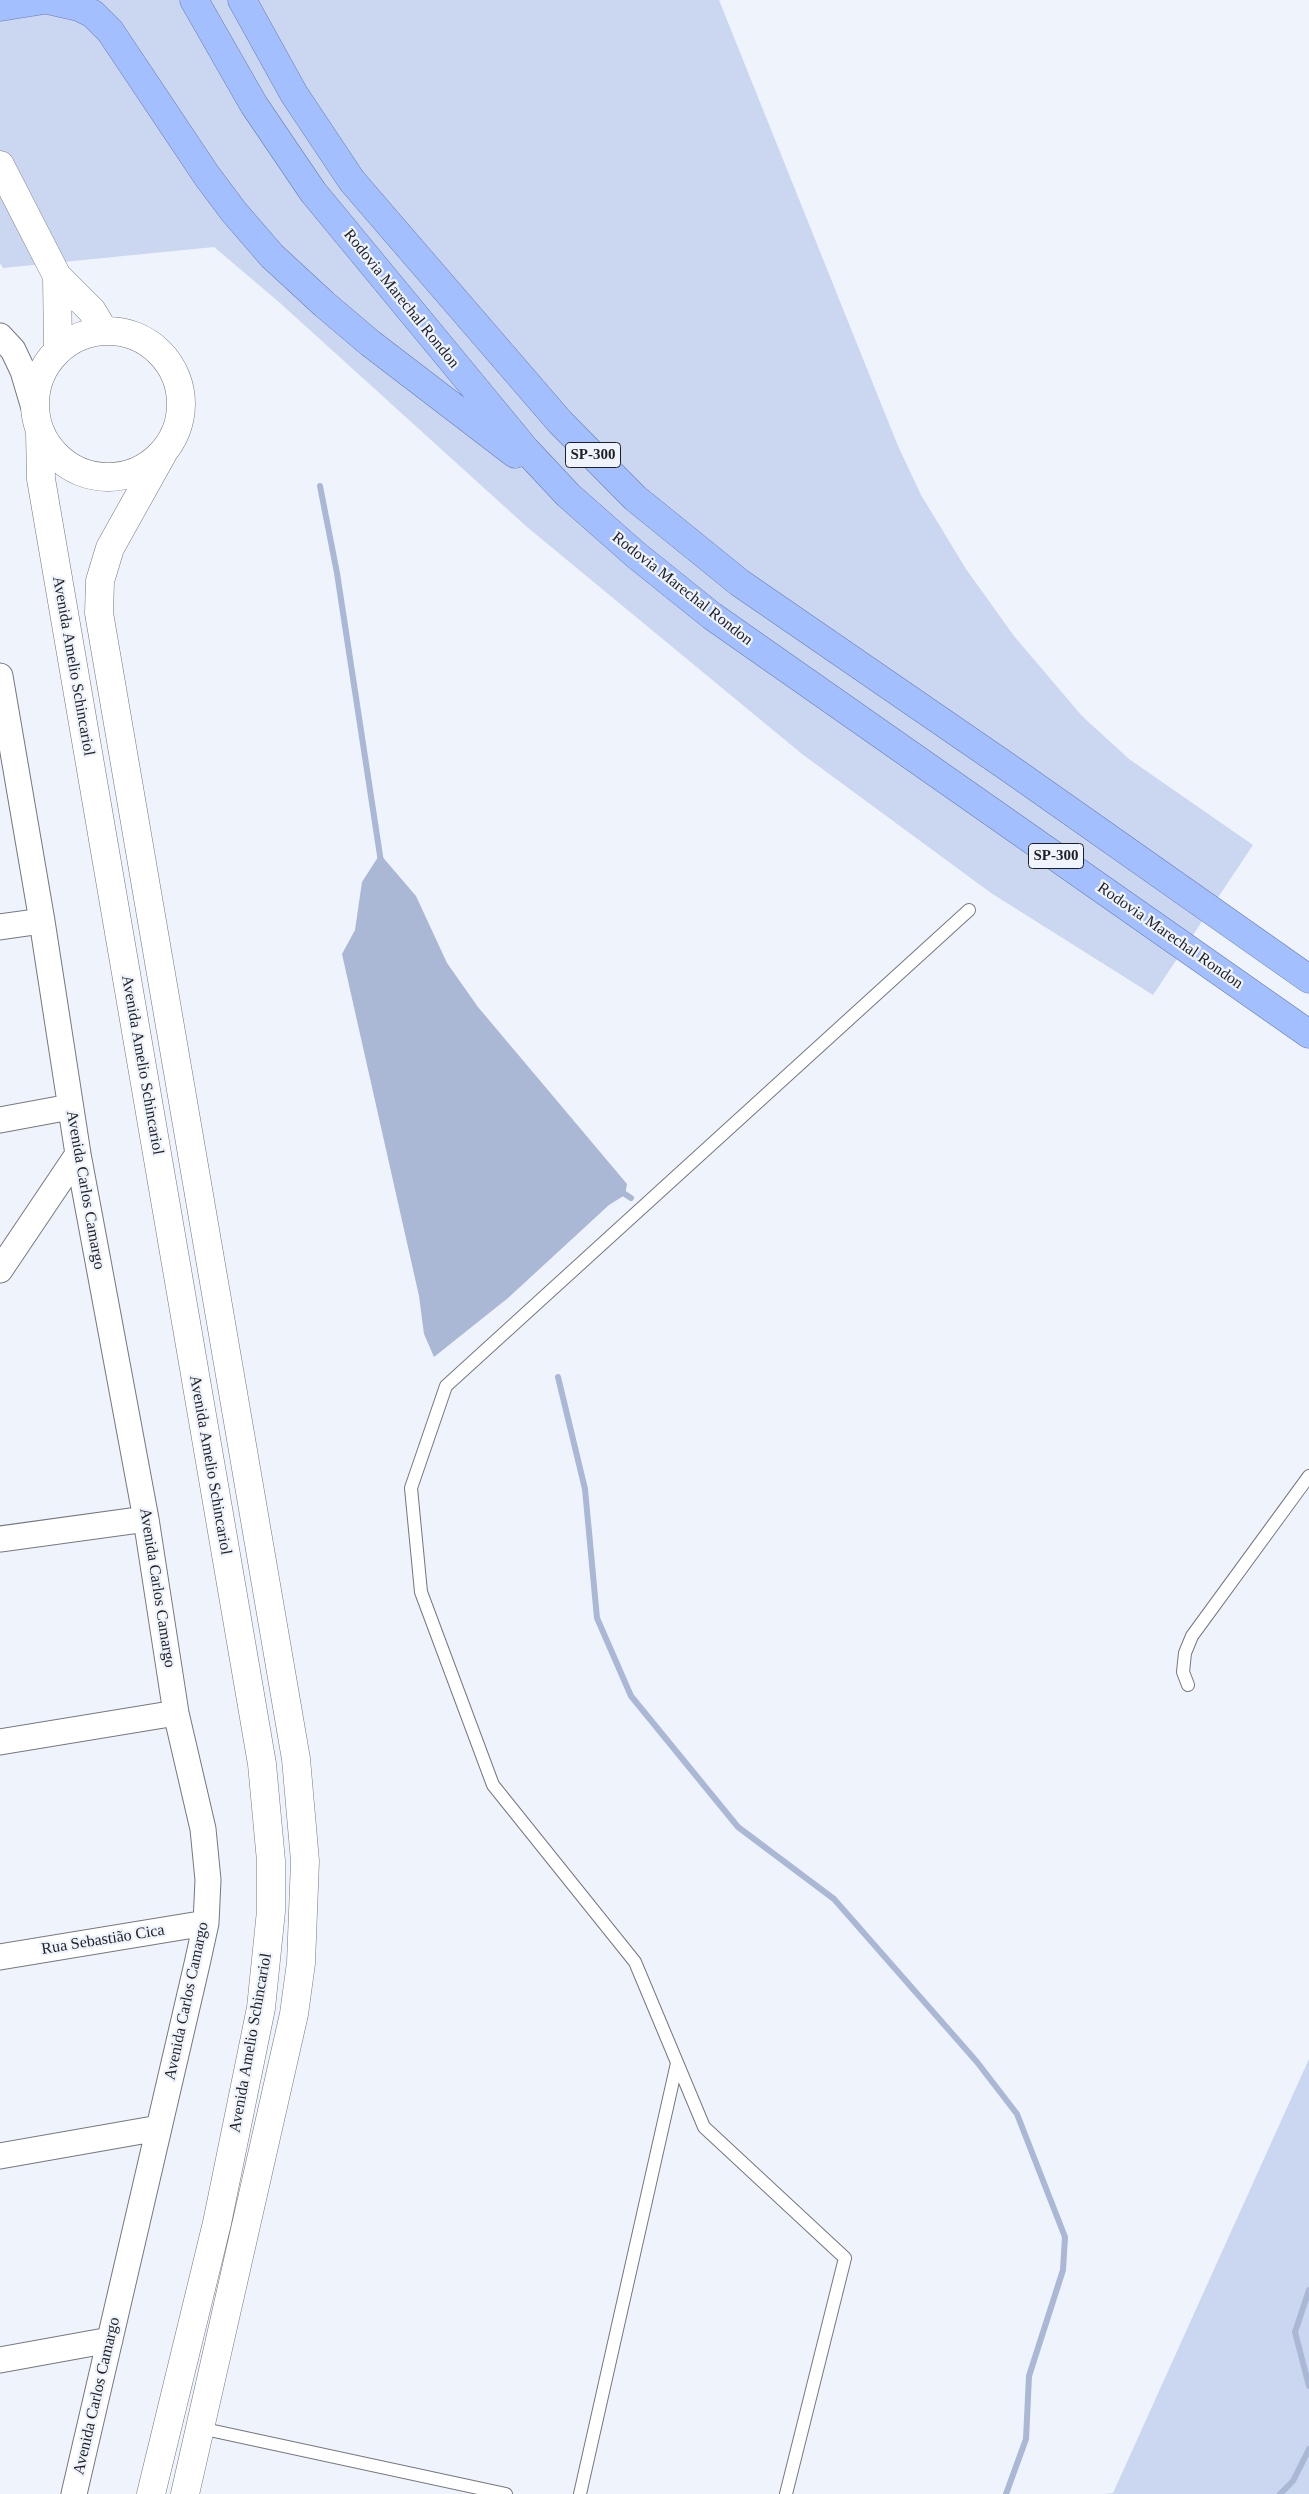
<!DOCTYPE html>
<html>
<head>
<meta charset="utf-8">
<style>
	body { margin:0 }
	canvas { display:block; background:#eff3fc }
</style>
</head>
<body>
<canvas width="1309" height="2494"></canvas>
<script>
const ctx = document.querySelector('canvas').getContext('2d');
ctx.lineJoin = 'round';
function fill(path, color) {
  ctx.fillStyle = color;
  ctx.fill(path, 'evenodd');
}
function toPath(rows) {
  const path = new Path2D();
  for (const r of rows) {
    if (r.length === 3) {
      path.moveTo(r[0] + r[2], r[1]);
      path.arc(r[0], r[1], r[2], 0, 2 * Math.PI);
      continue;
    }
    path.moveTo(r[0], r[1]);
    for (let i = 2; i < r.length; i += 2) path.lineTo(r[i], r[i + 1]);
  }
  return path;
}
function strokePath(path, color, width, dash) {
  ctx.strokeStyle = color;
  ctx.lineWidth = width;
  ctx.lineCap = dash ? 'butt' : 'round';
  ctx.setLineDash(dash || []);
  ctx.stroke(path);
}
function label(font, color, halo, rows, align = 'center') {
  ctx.font = font + ' Georgia,serif';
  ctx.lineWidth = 4.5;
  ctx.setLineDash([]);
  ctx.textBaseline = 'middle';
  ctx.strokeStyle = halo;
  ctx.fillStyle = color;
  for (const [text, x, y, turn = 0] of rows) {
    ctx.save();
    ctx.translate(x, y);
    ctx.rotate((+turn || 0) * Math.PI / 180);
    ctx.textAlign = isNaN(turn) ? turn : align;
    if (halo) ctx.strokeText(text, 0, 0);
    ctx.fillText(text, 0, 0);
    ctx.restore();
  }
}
const green = toPath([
	[0,0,719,0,898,446,921,495,966,569,1014,636,1082,716,1129,759,1253,845,1153,995,991,893,802,754,527,527,280,303,214,247,3,268,0,263],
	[1309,2059,1309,2494,1103,2494,1113,2493]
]);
const water = toPath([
	[380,854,416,896,447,963,478,1007,627,1184,625,1195,609,1205,508,1298,434,1357,424,1334,419,1296,342,954,355,930,362,882]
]);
const stream = toPath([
	[320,486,337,573,381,862],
	[620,1191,631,1198],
	[558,1377,585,1489,597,1618,631,1696,738,1827,834,1899,977,2062,1017,2114,1065,2237,1063,2270,1029,2376,1026,2439,1006,2494],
	[1309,2290,1295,2332,1309,2386],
	[1280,2494,1293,2481,1309,2449]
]);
const service = toPath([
	[1188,1685,1183,1672,1185,1653,1192,1636,1309,1476],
	[200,2428,506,2494],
	[580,2494,677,2063],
	[786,2494,845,2258,704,2127,635,1962,493,1785,421,1592,411,1488,446,1386,969,910]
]);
const minor = toPath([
	[0,336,13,350,23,371,34,408],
	[0,676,42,921,78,1154,146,1519,176,1713,203,1829,208,1880,206,1923,197,1964,74,2494],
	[0,927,42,921],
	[0,1120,70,1107],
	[0,1270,78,1154],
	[0,1539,146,1519],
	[0,1742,176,1713],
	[0,1957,206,1923],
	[0,2156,159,2128],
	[0,2360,110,2340]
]);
const secondary = toPath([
	[0,165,57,276,92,311,104,331],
	[57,276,58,350],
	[108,404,73],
	[40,432,41,479,262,1764,271,1861,271,1911,261,2008,217,2223,151,2494],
	[163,453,110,548,100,581,99,613,296,1759,305,1861,301,1963,294,2014,185,2494]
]);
const trunk = toPath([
	[48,0,79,7,93,14,110,31,207,176,234,212,272,256,324,304,370,343,515,454],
	[194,0,254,105,313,192,525,449,568,495,636,555,712,616,1309,1034],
	[242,0,294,94,352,181,560,422,635,498,740,583,1009,768,1309,979],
	[0,7,44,0]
]);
const shields = [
	[593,455,55],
	[1056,856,55]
];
const shieldNames = [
	["SP-300",593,455],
	["SP-300",1056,856]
];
const streetNames = [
	["Rodovia Marechal Rondon",401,299,51],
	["Rodovia Marechal Rondon",682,589,38],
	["Avenida Amelio Schincariol",73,666,80],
	["Rodovia Marechal Rondon",1170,936,35],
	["Avenida Amelio Schincariol",142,1065,80],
	["Avenida Carlos Camargo",85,1190,80],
	["Avenida Amelio Schincariol",210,1465,80],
	["Avenida Carlos Camargo",157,1588,81],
	["Rua Sebastião Cica",103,1940,-9],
	["Avenida Carlos Camargo",187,2001,-78],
	["Avenida Amelio Schincariol",251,2043,-80],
	["Avenida Carlos Camargo",97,2396,-77]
];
fill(green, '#cbd7f1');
fill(water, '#aab8d6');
strokePath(stream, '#aab8d6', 6);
strokePath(service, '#757880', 14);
strokePath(minor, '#757880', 27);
strokePath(secondary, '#757880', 29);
strokePath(trunk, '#667db1', 29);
strokePath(service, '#fff', 12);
strokePath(minor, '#fff', 25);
strokePath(secondary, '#fff', 28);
strokePath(trunk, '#a4bffe', 28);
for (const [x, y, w] of shields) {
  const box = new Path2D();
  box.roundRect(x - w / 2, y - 12.5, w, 25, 4);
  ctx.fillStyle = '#eff3fc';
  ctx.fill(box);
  strokePath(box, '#1e2023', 1);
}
label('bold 15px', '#1e2023', null, shieldNames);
label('16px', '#1e2023', '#eff3fc', streetNames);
</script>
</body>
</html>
